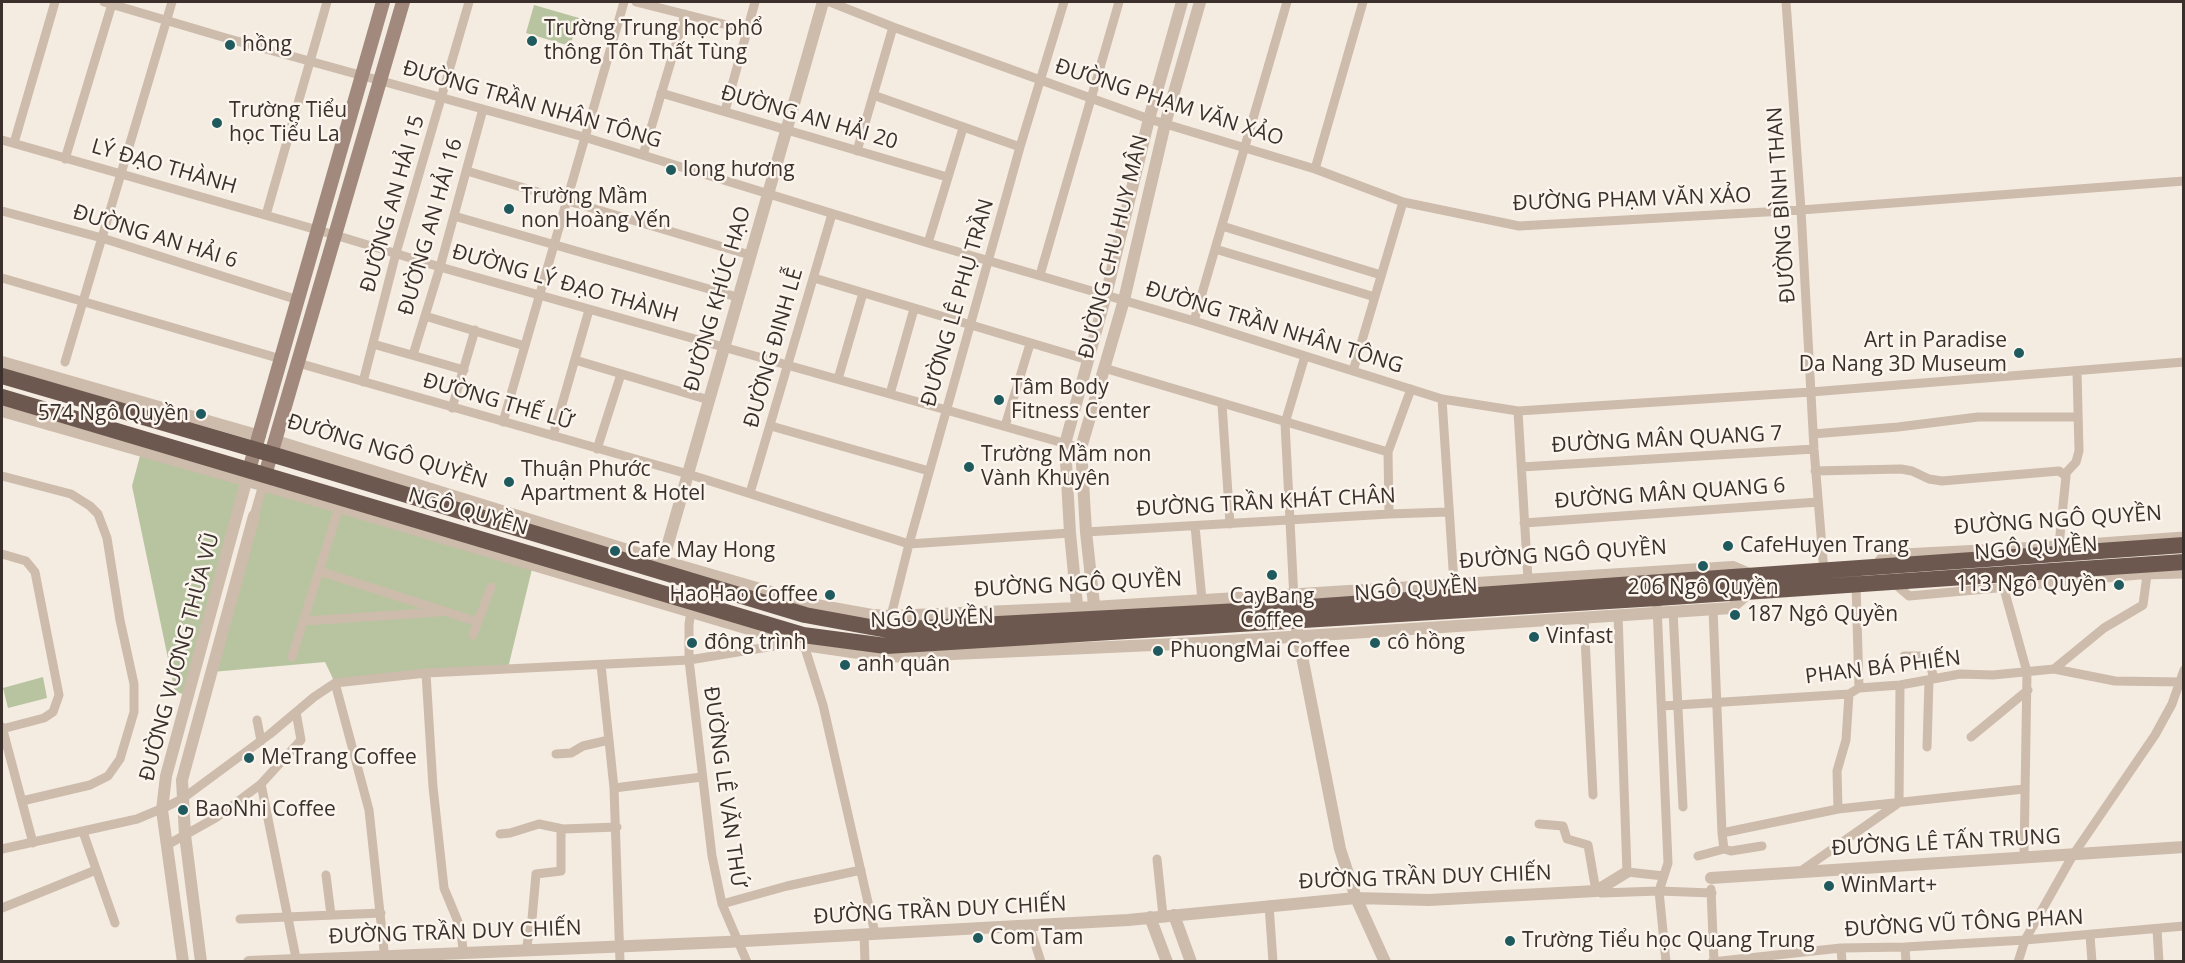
<!DOCTYPE html>
<meta charset="utf-8">
<style>
body{margin:0}
#map{position:relative;width:2185px;height:963px;overflow:hidden;background:#f4ebe1;font-family:"Open Sans",sans-serif}
canvas{display:block}
.frame{position:absolute;inset:0;border:3px solid #3b302b;pointer-events:none}
</style>
<div id="map">
<canvas width="2185" height="963"></canvas>
<div class="frame"></div>
</div>
<script>
const c = document.querySelector('canvas').getContext('2d');
c.lineJoin = 'round';
function paint(path, color) {
  c.fillStyle = color;
  c.fill(path, 'evenodd');
}
function toPath(rows) {
  const path = new Path2D();
  for (const r of rows) {
    path.moveTo(r[0], r[1]);
    for (let i = 2; i < r.length; i += 2) path.lineTo(r[i], r[i + 1]);
  }
  return path;
}
function stroke(path, color, width, dash) {
  c.strokeStyle = color;
  c.lineWidth = width;
  c.lineCap = dash ? 'butt' : 'round';
  c.setLineDash(dash || []);
  c.stroke(path);
}
function label(font, color, halo, rows, align = 'center') {
  c.font = font + ' "Open Sans",sans-serif';
  c.lineWidth = 5;
  c.setLineDash([]);
  c.textBaseline = 'middle';
  c.strokeStyle = halo;
  c.fillStyle = color;
  for (const [text, x, y, turn = 0] of rows) {
    c.save();
    c.translate(x, y);
    c.rotate((+turn || 0) * Math.PI / 180);
    c.textAlign = isNaN(turn) ? turn : align;
    if (halo) c.strokeText(text, 0, 0);
    c.fillText(text, 0, 0);
    c.restore();
  }
}
paint(toPath([
 [534,5,579,18,570,46,526,33],
 [141,452,246,482,188,695,175,692,132,486],
 [262,486,533,565,508,668,335,683,325,662,212,672],
 [43,677,47,698,8,708,3,688]
]), '#b8c4a0');
stroke(toPath([
 [104,2,226,38,584,137,928,243,1194,321,1442,399,1518,411,1811,392,2184,362],
 [636,2,747,30],
 [830,2,893,27,1149,119,1315,169,1403,202,1519,226,1801,210,2184,181],
 [1786,2,1801,210,1814,449,1824,572],
 [661,93,947,177],
 [873,95,1020,147],
 [725,111,755,2],
 [2,140,335,235,440,267,1081,448],
 [14,143,55,2],
 [857,151,893,27],
 [643,155,685,14],
 [65,159,112,4],
 [1315,169,1363,2],
 [467,171,750,255],
 [2,211,102,238,298,300],
 [266,215,327,2],
 [454,216,737,297],
 [1222,226,1381,275],
 [928,243,963,128],
 [1215,249,1375,297],
 [1040,275,1119,2],
 [2,278,281,359],
 [814,278,1088,360],
 [425,316,525,346],
 [1194,321,1287,2],
 [373,344,464,370],
 [413,355,440,267,483,109],
 [575,360,709,400],
 [65,362,172,2],
 [298,363,688,474,909,544,1070,533],
 [1104,368,1388,452],
 [1353,371,1403,202],
 [838,379,863,293],
 [363,382,396,253,469,2],
 [890,394,914,309],
 [1442,399,1454,584],
 [1222,404,1230,524],
 [452,408,475,330],
 [1518,411,1528,580],
 [503,422,624,2],
 [771,426,929,471],
 [1005,426,1030,344],
 [1813,434,1898,427,1978,417,2078,417],
 [553,436,589,310],
 [597,449,621,374],
 [1522,467,1814,449],
 [1815,471,1901,469,1912,471,1929,479,1942,481,2059,471,2066,476,2059,545],
 [2065,474,2076,462,2079,451,2077,371],
 [2,476,71,494,90,506,98,514,107,538,120,620,134,684,134,712,120,759,108,776,90,785,22,801],
 [750,493,832,214],
 [1389,514,1388,452,1411,389],
 [254,516,264,481],
 [1524,523,1818,502],
 [1195,526,1202,600],
 [1086,532,1389,514,1448,512],
 [2,554,26,561,35,572,59,695,53,712,44,718,2,729],
 [1875,566,1884,554,2059,545,2184,536],
 [319,571,478,622],
 [2002,582,2027,672,2024,856],
 [1894,583,1909,596,2139,575,2184,574],
 [1856,584,1859,688],
 [1294,599,1285,423,1305,356],
 [1657,606,1668,863,1659,891,1666,962],
 [1713,609,1722,833,1724,849],
 [1673,611,1683,807],
 [691,612,689,624,689,660,712,856,722,904,747,962],
 [1618,615,1627,872,1664,876],
 [891,616,909,544,1020,147,1064,2],
 [1584,618,1593,795],
 [304,621,439,612],
 [473,635,491,587],
 [804,645,823,705,875,933],
 [1904,656,1928,656,1934,679],
 [292,657,339,507],
 [601,665,614,788,620,962],
 [2054,669,2104,628,2143,605,2147,575],
 [426,673,433,787,444,888,461,929,463,951],
 [335,683,369,810,385,960],
 [1662,706,1849,694,1859,688,1900,685,1960,674,1993,675,2054,669,2115,681,2180,682],
 [257,720,261,741],
 [2,727,33,843],
 [1971,737,2028,690],
 [1927,747,1929,680],
 [556,754,571,753,583,746,609,740],
 [261,784,296,958],
 [614,788,702,777],
 [1899,802,1900,685],
 [1838,809,1837,771,1846,740,1849,694],
 [1539,824,1563,826,1567,839,1588,845,1596,891,1601,893,1659,891,1712,893],
 [83,832,115,923],
 [1722,833,1838,809,2024,789],
 [500,834,510,833,539,824,563,829],
 [167,845,217,817,261,784,301,740,296,712],
 [2,849,137,819,168,806,182,799,270,734,314,697,335,683,426,673,689,660,774,646,789,641],
 [1724,849,1731,851,1762,846],
 [1698,856,1724,849],
 [1157,859,1163,916],
 [1801,871,1897,804],
 [326,875,331,915],
 [1711,889,1714,962],
 [722,904,787,886,861,870],
 [1269,905,1273,962],
 [2,908,96,870],
 [240,919,381,913],
 [1029,925,1041,962],
 [2157,929,2159,962],
 [864,934,865,962],
 [2090,935,2092,962],
 [1905,947,1906,962],
 [1841,948,1842,962],
 [526,950,532,919,536,874,561,871,561,831,563,829,617,827],
 [1712,962,1841,948,1905,947,2025,940,2184,926],
 [2018,962,2025,940,2073,855,2155,735,2172,704,2184,670]
]), '#cdbbac', 9);
stroke(toPath([
 [2,362,260,436],
 [2,411,339,507,789,641,804,645,886,657,1198,643,1731,608,1751,591],
 [276,441,663,561,816,605,872,615,891,616,1077,608,1733,567,1749,574],
 [661,568,823,2],
 [1095,614,1086,532,1081,448,1124,300,1165,124,1200,2],
 [1078,615,1070,533,1065,444,1106,295,1149,119,1182,2],
 [1297,631,1340,849,1356,898,1385,962],
 [1711,878,2184,847],
 [1174,915,1191,962],
 [1150,917,1167,962],
 [183,962,162,810,166,776,246,482],
 [201,962,185,835,182,780,254,516],
 [249,962,726,942,1128,920,1356,898,1429,900,1596,891,1627,872]
]), '#cdbbac', 12);
stroke(toPath([
 [249,470,383,2],
 [265,475,403,2]
]), '#a18a7d', 14);
stroke(toPath([
 [2,376,281,457,805,615,887,630,1295,608,2184,545],
 [2,397,803,635,886,646,1657,598,2184,562]
]), '#6c584f', 16);
for (const [x, y, r, color] of [
 [532,41,6,"#1f5a5e"],
 [230,45,6,"#1f5a5e"],
 [217,123,6,"#1f5a5e"],
 [671,170,6,"#1f5a5e"],
 [509,209,6,"#1f5a5e"],
 [2019,353,6,"#1f5a5e"],
 [999,400,6,"#1f5a5e"],
 [201,414,6,"#1f5a5e"],
 [969,467,6,"#1f5a5e"],
 [509,482,6,"#1f5a5e"],
 [1728,546,6,"#1f5a5e"],
 [615,551,6,"#1f5a5e"],
 [1703,566,6,"#1f5a5e"],
 [1272,575,6,"#1f5a5e"],
 [2119,585,6,"#1f5a5e"],
 [830,595,6,"#1f5a5e"],
 [1735,615,6,"#1f5a5e"],
 [1534,637,6,"#1f5a5e"],
 [692,643,6,"#1f5a5e"],
 [1375,643,6,"#1f5a5e"],
 [1158,651,6,"#1f5a5e"],
 [845,665,6,"#1f5a5e"],
 [249,758,6,"#1f5a5e"],
 [183,810,6,"#1f5a5e"],
 [1829,886,6,"#1f5a5e"],
 [978,938,6,"#1f5a5e"],
 [1510,941,6,"#1f5a5e"]
]) {
  const dot = new Path2D();
  dot.arc(x, y, r, 0, 2 * Math.PI);
  c.fillStyle = color;
  c.fill(dot);
  stroke(dot, '#fbf5ee', 2);
}
label('21px', '#3b302b', '#fbf5ee', [
 ["Trường Trung học phổ",544,29],
 ["thông Tôn Thất Tùng",544,53],
 ["hồng",242,45],
 ["Trường Tiểu",229,111],
 ["học Tiểu La",229,135],
 ["long hương",683,170],
 ["Trường Mầm",521,197],
 ["non Hoàng Yến",521,221],
 ["Art in Paradise",2007,341,"right"],
 ["Da Nang 3D Museum",2007,365,"right"],
 ["Tâm Body",1011,388],
 ["Fitness Center",1011,412],
 ["574 Ngô Quyền",189,414,"right"],
 ["Trường Mầm non",981,455],
 ["Vành Khuyên",981,479],
 ["Thuận Phước",521,470],
 ["Apartment & Hotel",521,494],
 ["CafeHuyen Trang",1740,546],
 ["Cafe May Hong",627,551],
 ["113 Ngô Quyền",2107,585,"right"],
 ["206 Ngô Quyền",1703,588,"center"],
 ["HaoHao Coffee",818,595,"right"],
 ["CayBang",1272,597,"center"],
 ["Coffee",1272,621,"center"],
 ["187 Ngô Quyền",1747,615],
 ["Vinfast",1546,637],
 ["đông trình",704,643],
 ["cô hồng",1387,643],
 ["PhuongMai Coffee",1170,651],
 ["anh quân",857,665],
 ["MeTrang Coffee",261,758],
 ["BaoNhi Coffee",195,810],
 ["WinMart+",1841,886],
 ["Com Tam",990,938],
 ["Trường Tiểu học Quang Trung",1522,941]
], 'left');
label('21px', '#3b302b', '#fbf5ee', [
 ["ĐƯỜNG PHẠM VĂN XẢO",1169,103,18],
 ["ĐƯỜNG TRẦN NHÂN TÔNG",532,105,16],
 ["ĐƯỜNG AN HẢI 20",809,118,16],
 ["LÝ ĐẠO THÀNH",164,167,16],
 ["ĐƯỜNG PHẠM VĂN XẢO",1632,200,-2],
 ["ĐƯỜNG AN HẢI 15",393,204,-74],
 ["ĐƯỜNG BÌNH THAN",1782,205,-94],
 ["ĐƯỜNG AN HẢI 16",431,227,-74],
 ["ĐƯỜNG AN HẢI 6",155,237,17],
 ["ĐƯỜNG CHU HUY MÂN",1114,247,-76],
 ["ĐƯỜNG LÝ ĐẠO THÀNH",565,284,16],
 ["ĐƯỜNG KHÚC HẠO",718,299,-74],
 ["ĐƯỜNG LÊ PHỤ TRẦN",958,303,-74],
 ["ĐƯỜNG TRẦN NHÂN TÔNG",1274,328,17],
 ["ĐƯỜNG ĐINH LỄ",774,348,-74],
 ["ĐƯỜNG THẾ LỮ",498,402,16],
 ["ĐƯỜNG MÂN QUANG 7",1667,440,-3],
 ["ĐƯỜNG NGÔ QUYỀN",387,452,17],
 ["ĐƯỜNG MÂN QUANG 6",1670,494,-4],
 ["ĐƯỜNG TRẦN KHÁT CHÂN",1266,503,-3],
 ["NGÔ QUYỀN",468,512,16],
 ["ĐƯỜNG NGÔ QUYỀN",2058,521,-4],
 ["NGÔ QUYỀN",2036,549,-4],
 ["ĐƯỜNG NGÔ QUYỀN",1563,555,-4],
 ["ĐƯỜNG NGÔ QUYỀN",1078,585,-3],
 ["NGÔ QUYỀN",1416,590,-4],
 ["NGÔ QUYỀN",932,619,-2],
 ["ĐƯỜNG VƯƠNG THỪA VŨ",180,657,-75],
 ["PHAN BÁ PHIẾN",1883,668,-7],
 ["ĐƯỜNG LÊ VĂN THỨ",724,787,82],
 ["ĐƯỜNG LÊ TẤN TRUNG",1946,843,-3],
 ["ĐƯỜNG TRẦN DUY CHIẾN",1425,878,-2],
 ["ĐƯỜNG TRẦN DUY CHIẾN",940,911,-3],
 ["ĐƯỜNG VŨ TÔNG PHAN",1964,924,-3],
 ["ĐƯỜNG TRẦN DUY CHIẾN",455,933,-2]
]);
</script>
